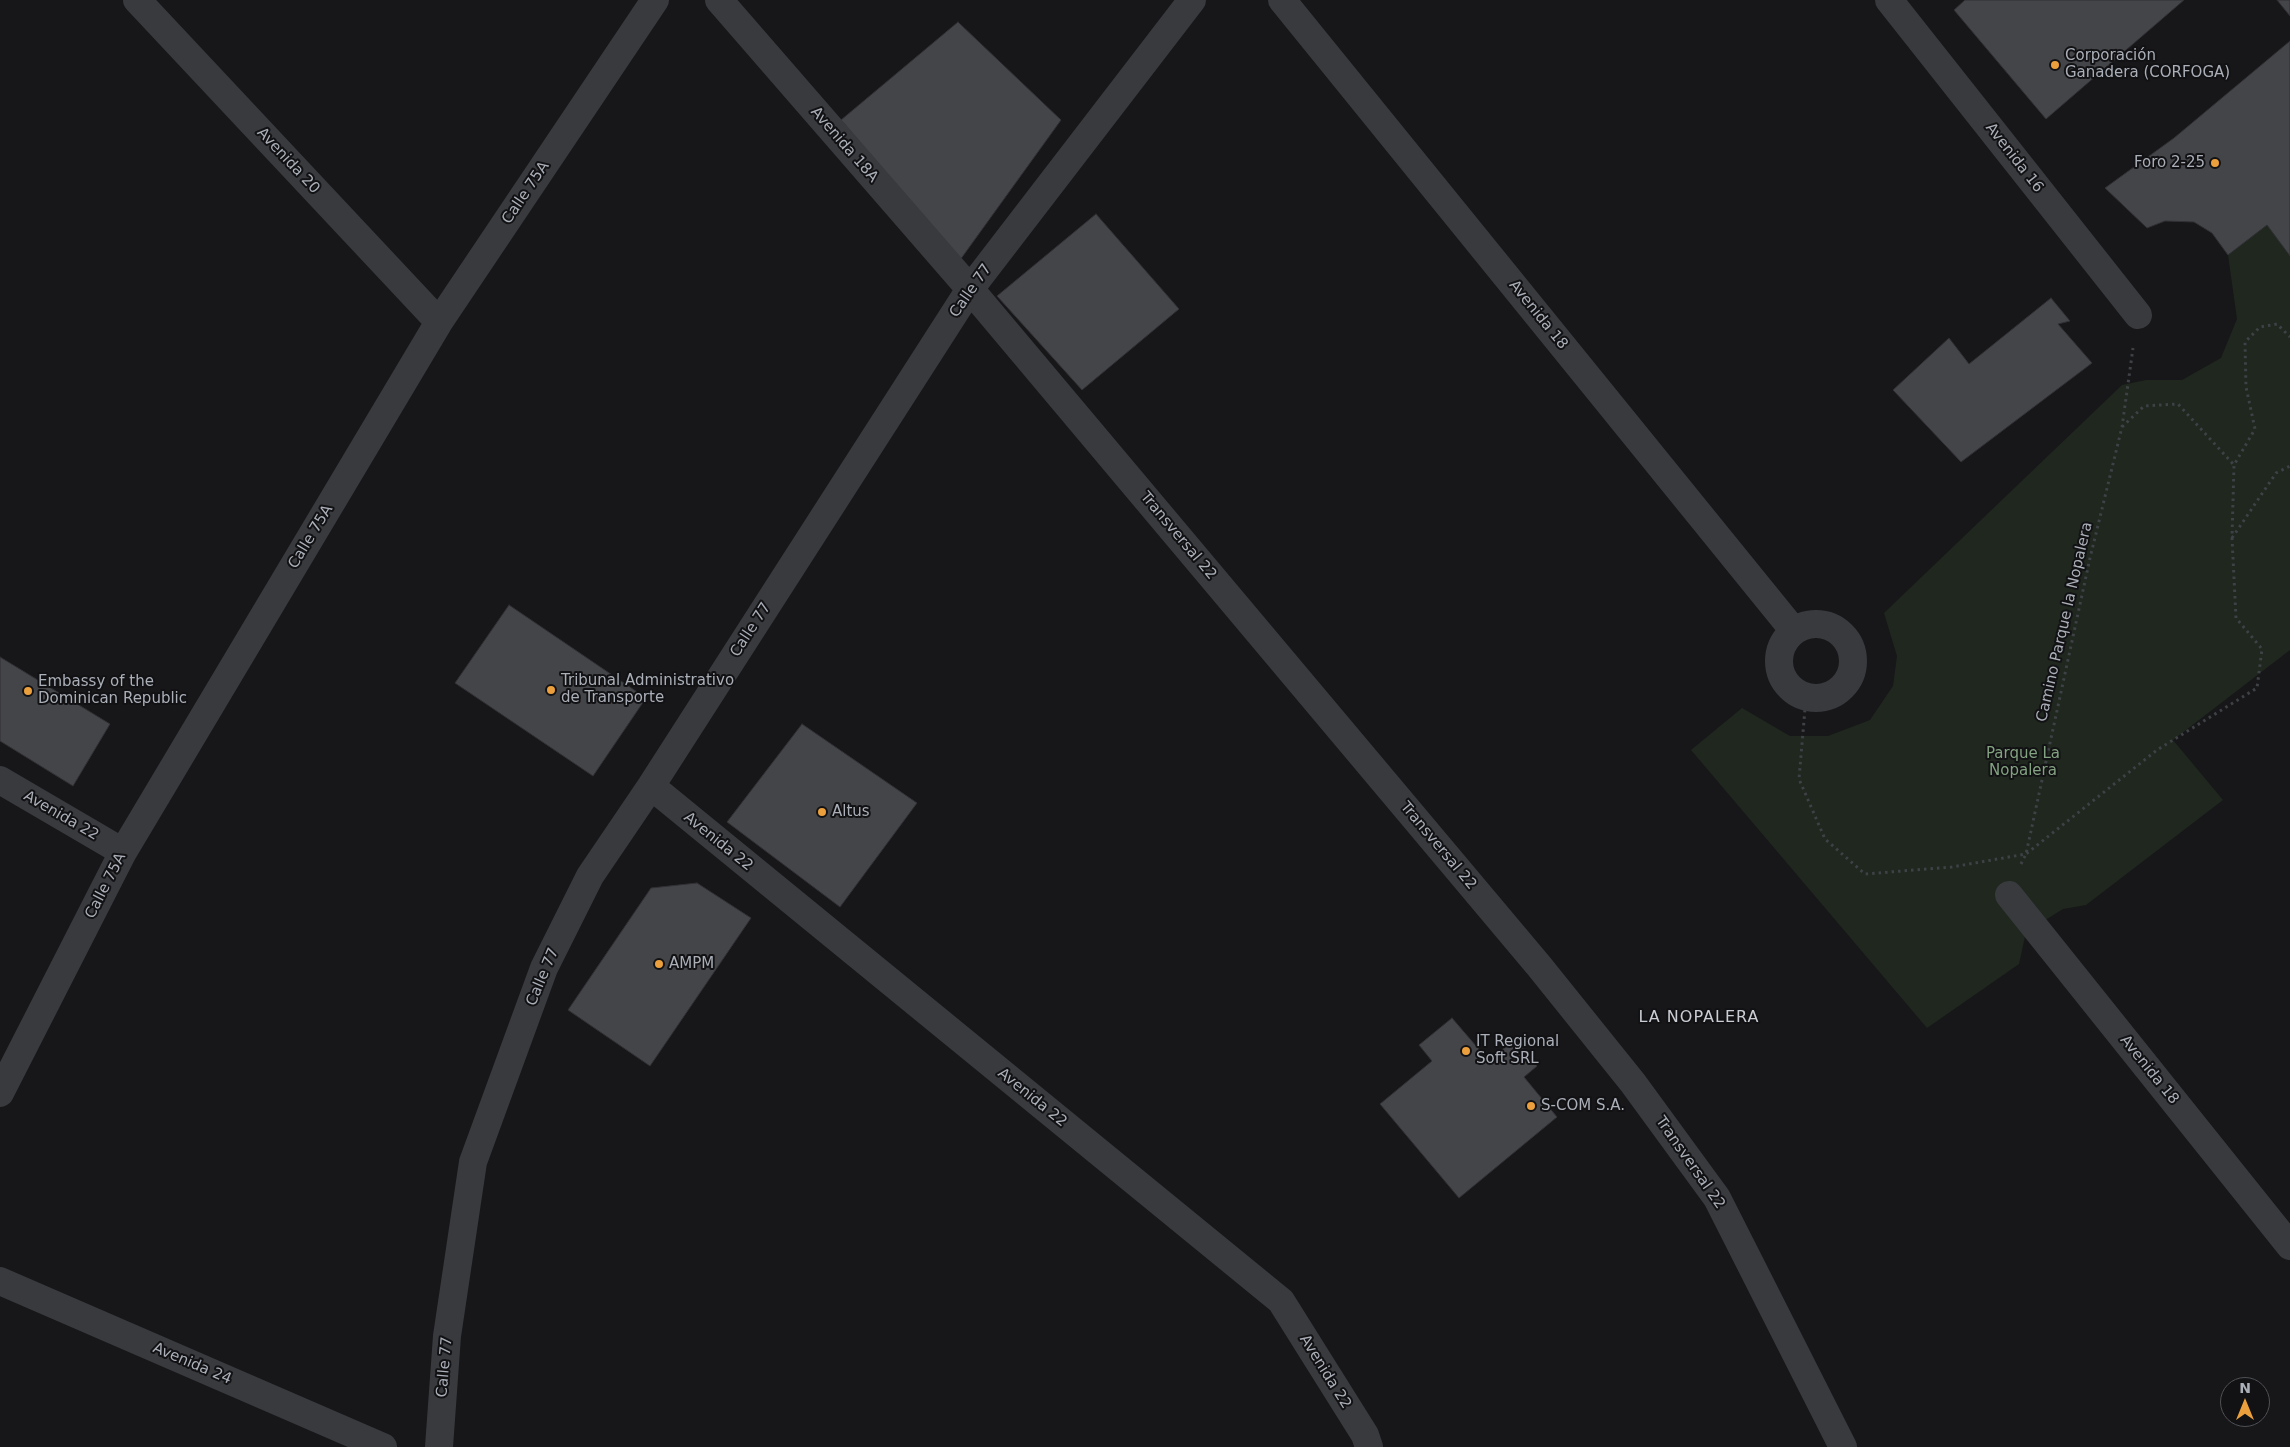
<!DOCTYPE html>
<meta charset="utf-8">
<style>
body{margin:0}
#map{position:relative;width:2290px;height:1447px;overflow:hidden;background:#171719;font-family:"DejaVu Sans",sans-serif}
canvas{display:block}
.north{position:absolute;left:2220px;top:1377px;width:50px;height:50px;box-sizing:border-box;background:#121214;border:1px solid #4f5156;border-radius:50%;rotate:0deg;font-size:14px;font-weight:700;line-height:20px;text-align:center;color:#aaafb8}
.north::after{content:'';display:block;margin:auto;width:18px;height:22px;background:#eba03d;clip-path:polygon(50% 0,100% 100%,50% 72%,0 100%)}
</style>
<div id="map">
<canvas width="2290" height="1447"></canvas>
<div class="north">N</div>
</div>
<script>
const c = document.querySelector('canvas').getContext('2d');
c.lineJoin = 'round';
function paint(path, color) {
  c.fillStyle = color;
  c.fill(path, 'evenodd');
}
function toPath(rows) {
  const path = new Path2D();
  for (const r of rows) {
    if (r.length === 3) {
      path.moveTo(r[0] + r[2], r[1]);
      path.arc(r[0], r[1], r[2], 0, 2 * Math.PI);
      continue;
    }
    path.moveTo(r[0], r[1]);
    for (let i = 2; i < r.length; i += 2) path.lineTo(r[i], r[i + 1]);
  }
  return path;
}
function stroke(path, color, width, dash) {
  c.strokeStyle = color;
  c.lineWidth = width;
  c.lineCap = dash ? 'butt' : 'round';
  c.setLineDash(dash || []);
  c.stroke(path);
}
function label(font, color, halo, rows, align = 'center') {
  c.font = font + ' "DejaVu Sans",sans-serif';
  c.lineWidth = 4;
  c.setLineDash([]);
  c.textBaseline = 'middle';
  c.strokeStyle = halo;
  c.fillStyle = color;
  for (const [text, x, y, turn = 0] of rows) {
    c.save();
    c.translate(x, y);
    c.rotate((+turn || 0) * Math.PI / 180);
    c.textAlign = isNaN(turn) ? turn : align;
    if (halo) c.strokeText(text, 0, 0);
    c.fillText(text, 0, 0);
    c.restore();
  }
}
paint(toPath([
 [2267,225,2290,256,2290,650,2173,740,2223,800,2086,905,2063,909,2026,932,2019,964,1927,1028,1691,750,1742,708,1790,736,1828,736,1870,720,1893,686,1897,656,1884,613,2122,385,2146,380,2182,380,2221,358,2237,319,2228,255]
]), '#1f271f');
const building = toPath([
 [1965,0,2184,0,2046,119,1954,10,1965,0],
 [2277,0,2290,0,2290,16,2277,0],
 [958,22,1061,120,960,260,841,120,958,22],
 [2290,41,2290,256,2267,225,2228,255,2212,233,2194,222,2165,221,2147,228,2105,188,2174,138,2290,41],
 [1096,214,1179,309,1082,390,997,296,1096,214],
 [2051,298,2070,321,2058,324,2092,363,1961,462,1893,390,1949,338,1969,364,2051,298],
 [509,605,646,698,593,776,455,683,509,605],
 [0,657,110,724,73,786,0,741,0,657],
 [802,724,917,803,840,907,727,822,802,724],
 [697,883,751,918,650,1066,568,1010,651,888,697,883],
 [1452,1018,1489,1061,1515,1039,1537,1066,1524,1077,1557,1117,1459,1198,1380,1104,1432,1061,1419,1045,1452,1018]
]);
paint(building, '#444549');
stroke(building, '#313135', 1);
stroke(toPath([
 [2122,427,2144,406,2178,404,2234,465],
 [2232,538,2276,473,2290,466],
 [1806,697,1799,779,1825,839,1865,874,1952,867,2026,854,2157,750,2257,688,2262,649,2236,618,2232,538,2234,465,2255,429,2246,387,2245,342,2260,327,2277,324,2290,337],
 [2021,864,2026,854,2090,558,2122,427,2133,348]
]), '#3e4145', 3, [2.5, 4]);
stroke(toPath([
 [137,0,439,322],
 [719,0,970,289,1539,966,1633,1083,1717,1198,1843,1447],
 [1282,0,1794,631],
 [1889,0,2138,315],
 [1816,661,37],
 [0,780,123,852],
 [651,786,1281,1301,1365,1435,1369,1447],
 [2009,895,2290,1246],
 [0,1093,123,852,439,322,655,0],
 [0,1281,383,1447],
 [439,1447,447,1336,473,1162,544,968,590,876,651,786,970,289,1192,0]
]), '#383a3e', 28);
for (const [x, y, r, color] of [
 [2055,65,5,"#eba03d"],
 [2215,163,5,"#eba03d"],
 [551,690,5,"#eba03d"],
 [28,691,5,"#eba03d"],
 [822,812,5,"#eba03d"],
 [659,964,5,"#eba03d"],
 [1466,1051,5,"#eba03d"],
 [1531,1106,5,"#eba03d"]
]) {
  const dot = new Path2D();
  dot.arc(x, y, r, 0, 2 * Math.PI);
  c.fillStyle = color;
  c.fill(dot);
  stroke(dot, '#121214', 2);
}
label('15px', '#aaafb8', '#121214', [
 ["Corporación",2065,56],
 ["Ganadera (CORFOGA)",2065,73],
 ["Foro 2-25",2205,163,"right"],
 ["Tribunal Administrativo",561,681],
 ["de Transporte",561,698],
 ["Embassy of the",38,682],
 ["Dominican Republic",38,699],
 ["Altus",832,812],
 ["AMPM",669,964],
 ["IT Regional",1476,1042],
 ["Soft SRL",1476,1059],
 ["S-COM S.A.",1541,1106]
], 'left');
label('15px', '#aaafb8', '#121214', [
 ["Avenida 18A",844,145,49],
 ["Avenida 16",2014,158,52],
 ["Avenida 20",288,161,47],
 ["Calle 75A",526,193,-56],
 ["Calle 77",971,291,-55],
 ["Avenida 18",1538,315,51],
 ["Transversal 22",1178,536,50],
 ["Calle 75A",311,537,-59],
 ["Camino Parque la Nopalera",2065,622,-77],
 ["Calle 77",751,630,-57],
 ["Avenida 22",61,816,30],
 ["Avenida 22",718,842,39],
 ["Transversal 22",1438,846,50],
 ["Calle 75A",106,886,-63],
 ["Calle 77",543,977,-67],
 ["Avenida 18",2149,1070,51],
 ["Avenida 22",1032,1098,39],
 ["Transversal 22",1690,1163,55],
 ["Avenida 24",192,1364,23],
 ["Calle 77",445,1367,-85],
 ["Avenida 22",1325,1372,58]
]);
label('15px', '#83a281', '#121214', [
 ["Parque La",2023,754],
 ["Nopalera",2023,771]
]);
c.letterSpacing = '1px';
label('16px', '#caced4', '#121214', [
 ["LA NOPALERA",1699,1018]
]);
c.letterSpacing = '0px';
</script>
